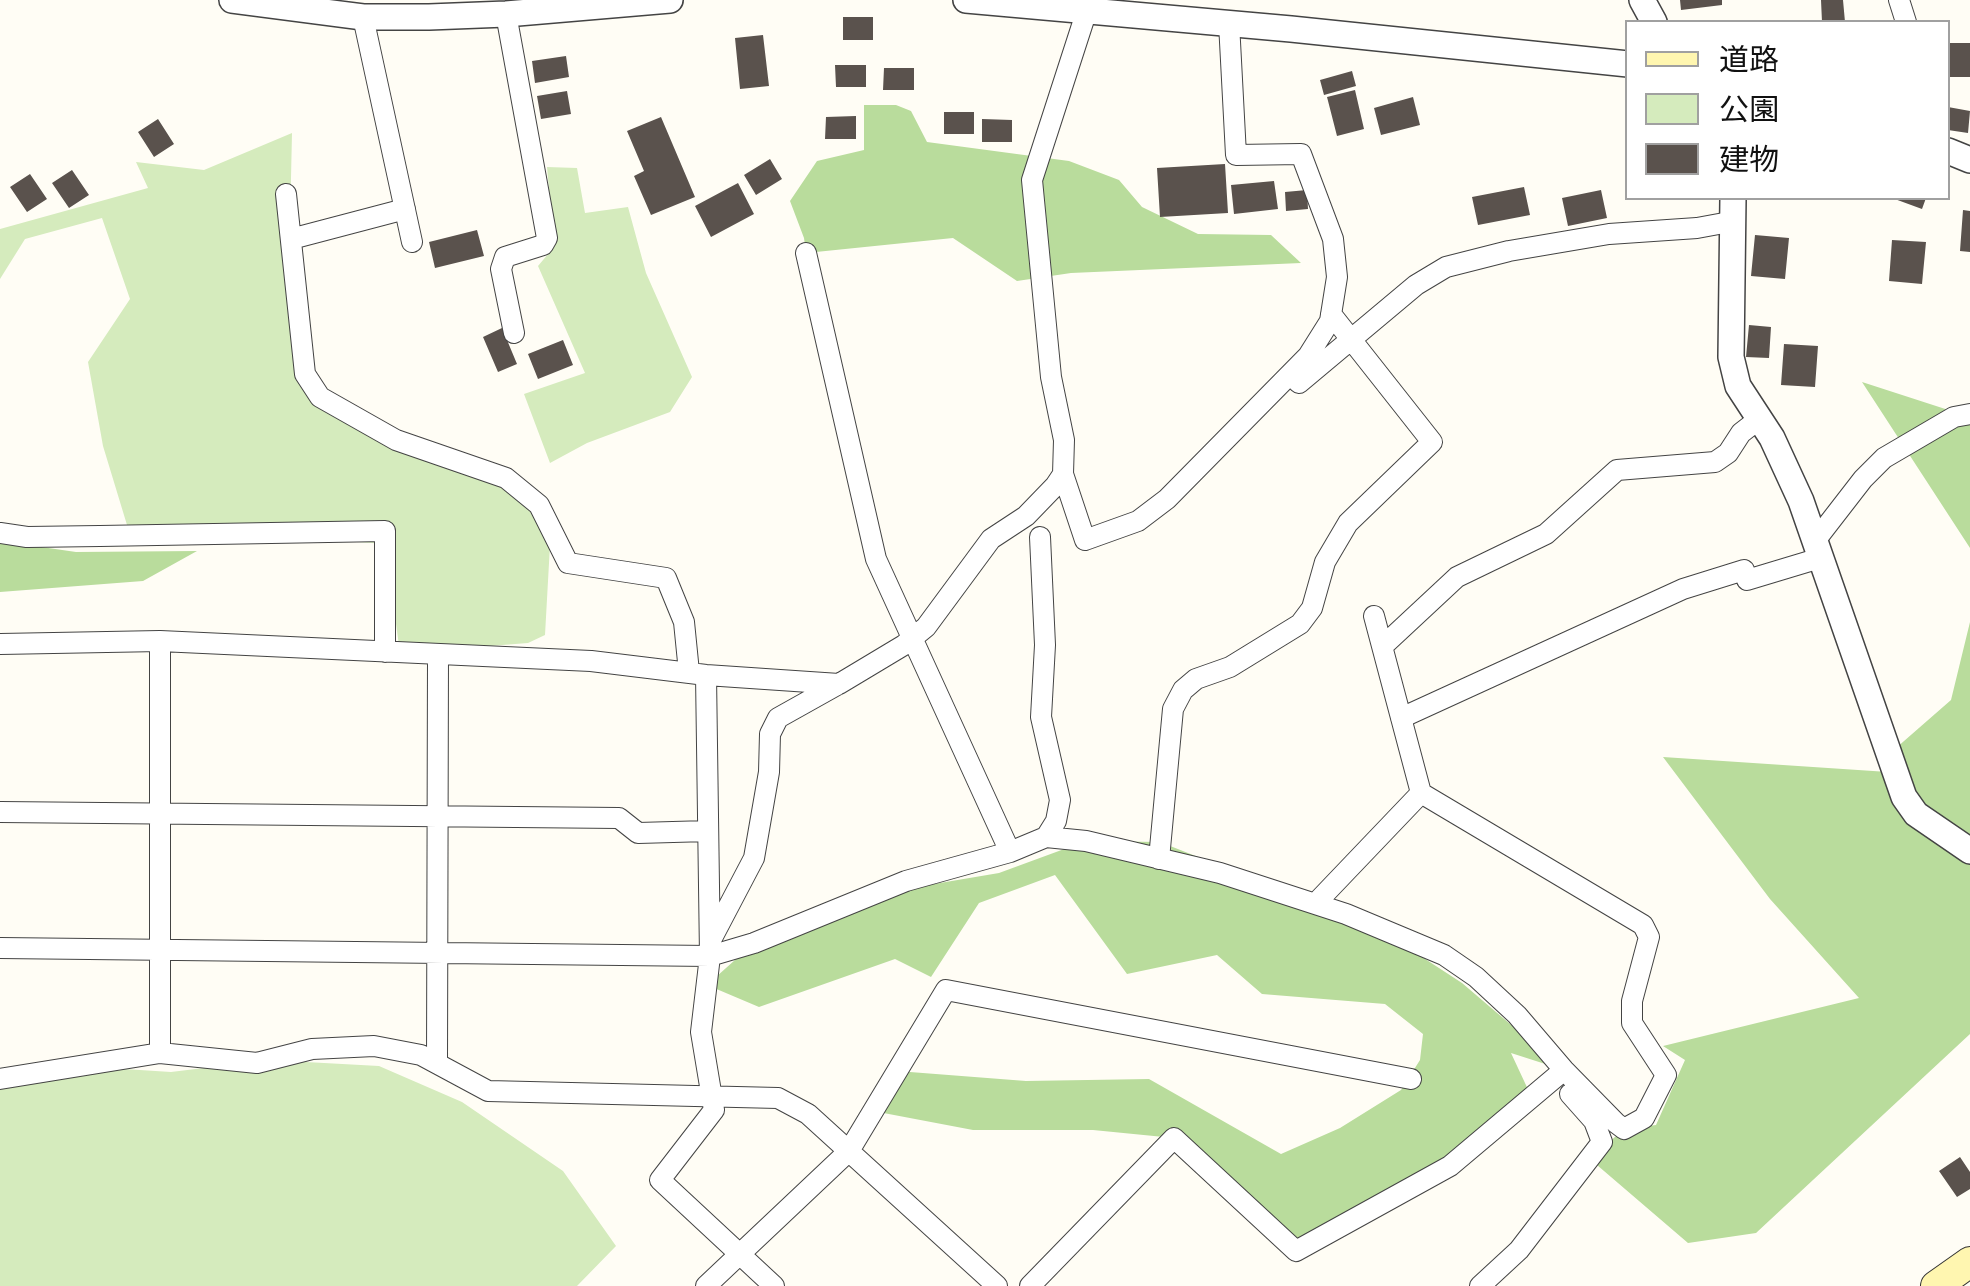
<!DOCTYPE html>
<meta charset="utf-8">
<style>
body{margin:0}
#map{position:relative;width:1970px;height:1286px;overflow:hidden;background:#fffdf5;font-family:Spectral,"Noto Sans JP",serif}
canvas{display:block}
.legend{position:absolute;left:1625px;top:20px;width:325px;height:180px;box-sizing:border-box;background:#fff;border:2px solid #a0a0a0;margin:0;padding:12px 18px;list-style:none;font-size:30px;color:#111}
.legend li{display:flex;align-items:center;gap:20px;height:50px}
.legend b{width:50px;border:2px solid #a0a0a0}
</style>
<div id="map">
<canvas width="1970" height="1286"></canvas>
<ul class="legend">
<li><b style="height:12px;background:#fff6b0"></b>道路</li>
<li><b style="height:28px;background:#d5ebbd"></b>公園</li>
<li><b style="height:28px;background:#5a524d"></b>建物</li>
</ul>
</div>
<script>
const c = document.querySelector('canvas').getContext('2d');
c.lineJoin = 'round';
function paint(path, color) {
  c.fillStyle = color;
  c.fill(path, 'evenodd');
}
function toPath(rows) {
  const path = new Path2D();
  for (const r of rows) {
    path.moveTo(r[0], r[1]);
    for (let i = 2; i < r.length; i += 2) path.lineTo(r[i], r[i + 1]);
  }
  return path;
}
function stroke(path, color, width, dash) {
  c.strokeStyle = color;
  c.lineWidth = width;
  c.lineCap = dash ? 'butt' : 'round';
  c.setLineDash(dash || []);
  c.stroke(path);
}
paint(toPath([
 [292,133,290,223,304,363,320,396,506,478,551,527,545,635,528,643,400,653,385,544,127,525,103,446,88,362,130,299,102,218,25,239,0,279,0,229,148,188,136,162,204,170],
 [547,167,577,168,585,213,628,207,646,273,692,377,670,412,587,443,550,463,524,394,585,373,538,266,554,247],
 [269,1060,379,1066,462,1102,563,1171,616,1246,577,1286,0,1286,0,1080,77,1066,171,1072]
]), '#d5ebbd');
paint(toPath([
 [864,105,896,105,911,111,927,142,1069,161,1119,180,1142,207,1198,234,1271,235,1301,263,1071,273,1017,281,953,238,806,253,804,238,790,201,817,161,864,150],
 [1862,382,1970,417,1970,548],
 [0,541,76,552,197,551,143,581,0,592],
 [1970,622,1970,842,1932,824,1970,864,1970,1034,1756,1233,1688,1243,1590,1159,1624,1129,1656,1125,1685,1060,1663,1046,1859,998,1770,899,1663,757,1888,772,1888,755,1951,700],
 [1086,841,1160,842,1376,927,1462,983,1564,1070,1511,1053,1532,1098,1433,1176,1296,1251,1174,1138,1093,1130,973,1130,873,1111,897,1071,1026,1081,1149,1079,1281,1154,1340,1128,1401,1090,1420,1060,1423,1034,1385,1004,1262,994,1217,955,1127,974,1055,875,979,903,931,977,895,959,759,1007,707,985,754,943,875,894,999,873]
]), '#b9dc9c');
paint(toPath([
 [1680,0,1722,0,1722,5,1681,10],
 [1821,0,1843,0,1845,22,1822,22],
 [843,17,873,17,873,40,843,40],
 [763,35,769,86,740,89,735,38],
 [1948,43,1970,43,1970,77,1948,77],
 [566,56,569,77,535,83,532,61],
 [835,65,866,65,866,87,836,87],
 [884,68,914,68,914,90,883,90],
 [1352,71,1356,86,1324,95,1320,80],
 [1355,90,1364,129,1337,136,1327,97],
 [567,91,571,114,541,119,537,96],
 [1413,97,1420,125,1381,135,1374,108],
 [1948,107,1970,111,1968,133,1948,130],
 [944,112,974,112,974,134,944,134],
 [856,116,856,139,825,139,826,117],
 [661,117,695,197,651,215,634,176,644,171,627,131],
 [158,119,174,144,154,157,138,132],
 [982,119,1012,120,1012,142,982,142],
 [770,159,782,179,756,195,744,175],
 [1225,164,1228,213,1160,217,1157,168],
 [72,170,89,195,69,208,52,183],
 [30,174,47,199,27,212,10,187],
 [1274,181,1278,209,1234,214,1231,185],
 [738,183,754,214,711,237,695,206],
 [1524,187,1530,215,1478,225,1472,197],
 [1307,190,1308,209,1286,211,1285,192],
 [1601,190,1607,218,1568,226,1562,198],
 [1892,198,1926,198,1922,209],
 [1963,210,1970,211,1970,252,1960,251],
 [477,230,484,256,435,268,429,242],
 [1755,235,1789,238,1785,279,1751,276],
 [1892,240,1926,242,1922,284,1889,281],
 [1749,325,1771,327,1769,358,1746,357],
 [502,328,517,364,498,372,483,337],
 [563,340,573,365,538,379,528,354],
 [1784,344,1818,346,1815,387,1781,385],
 [1960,1157,1970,1172,1970,1189,1957,1197,1939,1171]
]), '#5a524d');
const minor = toPath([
 [1899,0,1906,22],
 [506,14,547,238,543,245,505,257,501,269,514,333],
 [363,17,412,242],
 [286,194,305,374,320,397,396,440,506,478,539,505,568,563,666,578,684,622,689,672],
 [291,239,405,209],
 [806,253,876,559,1010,852],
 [1294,378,1299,383,1416,285,1446,267,1509,251,1609,234,1697,228,1735,221],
 [1063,474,1085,540,1138,521,1167,499,1308,356,1330,321,1337,277,1333,239,1301,154,1236,155,1229,23],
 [0,533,27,537,100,536,385,531,385,652],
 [1040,537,1045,645,1041,717,1060,800,1056,821,1046,837],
 [1815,541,1863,479,1884,458,1954,417,1970,414],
 [160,641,160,1053],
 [0,644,160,641,591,661,706,675,839,684,904,645,926,627,991,539,1026,516,1055,486,1063,474,1064,440,1051,377,1032,180,1087,10],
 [1384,645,1457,577,1546,534,1617,470,1715,462,1728,453,1741,433,1759,419],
 [706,675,710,956,701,1032,714,1110,660,1180,774,1286],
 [1401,718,1683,589,1744,570,1747,580,1820,558],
 [0,812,619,818,638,833,708,831],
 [1159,859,1173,709,1183,690,1196,679,1230,667,1300,624,1312,608,1325,562,1348,523,1432,442,1331,314],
 [1315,904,1421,793,1374,616],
 [712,938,754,858,769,772,770,734,778,718,837,685],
 [0,948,710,956,754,943,906,881,1010,852,1046,837,1086,841,1220,873,1346,914,1444,955,1476,977,1517,1015,1564,1070,1616,1123,1624,1129,1644,1118,1666,1075,1632,1023,1632,1001,1649,937,1643,925,1421,793],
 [437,1063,438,654],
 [0,1079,160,1053,257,1063,312,1049,374,1046,421,1055,488,1091,778,1098,808,1114,997,1286],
 [706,1286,849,1151,946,990,1411,1079],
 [1030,1286,1174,1138,1296,1251,1450,1166,1564,1070],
 [1480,1286,1519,1250,1602,1142,1594,1121,1570,1094]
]);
const tertiary = toPath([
 [232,0,363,17,429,17,506,14,670,0],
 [966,0,1291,29,1628,64],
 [1642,0,1654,22],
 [1948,151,1970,160],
 [1733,198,1731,357,1738,386,1772,438,1801,501,1904,797,1916,814,1970,851]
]);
const secondary = toPath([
 [1936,1286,1970,1262]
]);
stroke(minor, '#444', 22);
stroke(tertiary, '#444', 28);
stroke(secondary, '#333', 32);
stroke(minor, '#fff', 20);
stroke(tertiary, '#fff', 25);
stroke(secondary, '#fff6b0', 30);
</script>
